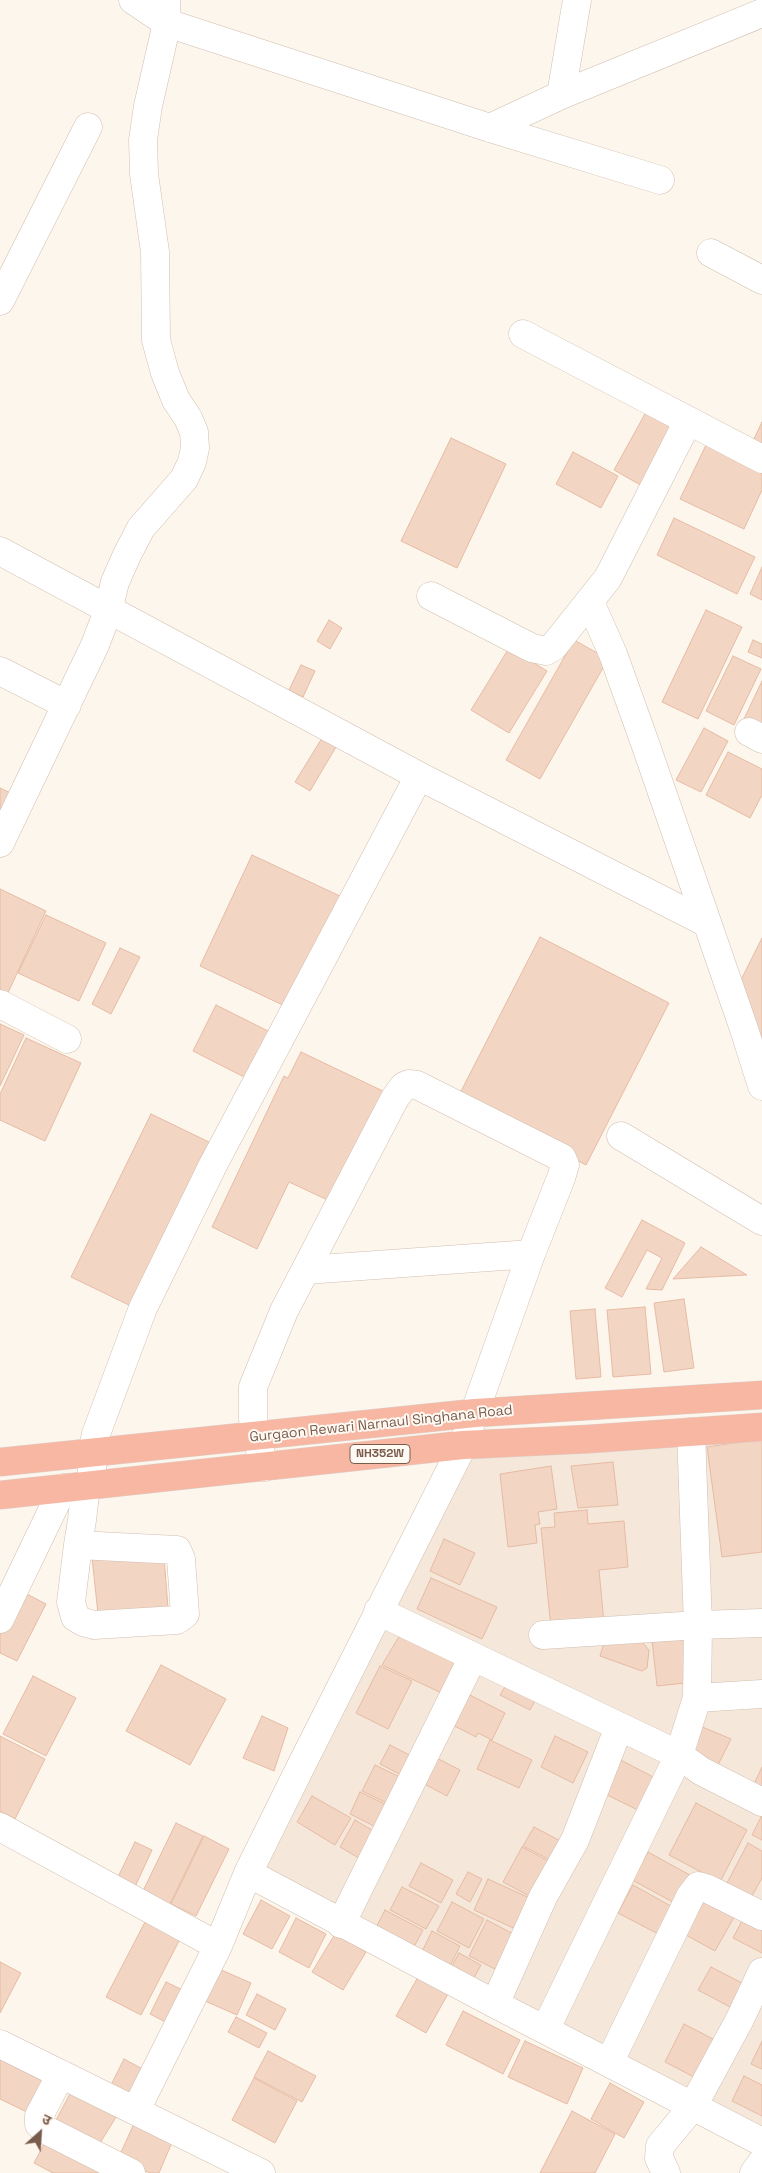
<!DOCTYPE html>
<meta charset="utf-8">
<style>
body{margin:0}
#map{position:relative;width:762px;height:2173px;overflow:hidden;background:#fdf6ec;font-family:"Space Grotesk","Noto Sans Devanagari",sans-serif}
canvas{display:block}
.north{position:absolute;left:15px;top:2108px;width:50px;height:50px;-webkit-text-stroke:4px #fffaf3;paint-order:stroke;rotate:26deg;font-size:14px;font-weight:700;line-height:20px;text-align:center;color:#7a5c4d}
.north::after{content:'';display:block;margin:auto;width:18px;height:22px;background:#7a5c4d;clip-path:polygon(50% 0,100% 100%,50% 72%,0 100%)}
</style>
<div id="map">
<canvas width="762" height="2173"></canvas>
<div class="north">उ</div>
</div>
<script>
const c = document.querySelector('canvas').getContext('2d');
c.lineJoin = 'round';
function paint(path, color) {
  c.fillStyle = color;
  c.fill(path, 'evenodd');
}
function toPath(rows) {
  const path = new Path2D();
  for (const r of rows) {
    path.moveTo(r[0], r[1]);
    for (let i = 2; i < r.length; i += 2) path.lineTo(r[i], r[i + 1]);
  }
  return path;
}
function stroke(path, color, width, dash) {
  c.strokeStyle = color;
  c.lineWidth = width;
  c.lineCap = dash ? 'butt' : 'round';
  c.setLineDash(dash || []);
  c.stroke(path);
}
function label(font, color, halo, rows, align = 'center') {
  c.font = font + ' "Space Grotesk",sans-serif';
  c.lineWidth = 4;
  c.setLineDash([]);
  c.textBaseline = 'middle';
  c.strokeStyle = halo;
  c.fillStyle = color;
  for (const [text, x, y, turn = 0] of rows) {
    c.save();
    c.translate(x, y);
    c.rotate((+turn || 0) * Math.PI / 180);
    c.textAlign = isNaN(turn) ? turn : align;
    if (halo) c.strokeText(text, 0, 0);
    c.fillText(text, 0, 0);
    c.restore();
  }
}
paint(toPath([
 [762,1437,762,2149,252,1882,465,1458]
]), '#f5e8da');
const building = toPath([
 [646,412,676,429,644,487,614,470,646,412],
 [762,422,762,448,752,443,762,422],
 [451,438,506,464,457,568,401,541,451,438],
 [707,443,762,469,762,490,744,529,680,499,707,443],
 [573,452,618,476,601,508,556,484,573,452],
 [674,518,755,557,737,594,657,555,674,518],
 [762,567,762,600,750,594,762,567],
 [706,610,742,627,698,719,662,702,706,610],
 [329,620,342,628,330,649,317,641,329,620],
 [574,640,608,659,540,779,506,760,574,640],
 [753,640,762,644,762,658,748,652,753,640],
 [509,648,547,671,509,733,471,710,509,648],
 [733,656,761,669,734,725,706,711,733,656],
 [301,665,315,671,303,697,289,690,301,665],
 [762,681,762,727,744,719,762,681],
 [704,728,728,741,701,792,676,780,704,728],
 [322,738,336,747,310,791,295,782,322,738],
 [728,752,762,769,762,795,750,818,706,795,728,752],
 [0,788,19,797,0,837,0,788],
 [252,855,340,896,287,1007,200,966,252,855],
 [0,889,46,911,6,997,0,994,0,889],
 [46,915,106,943,79,1001,18,973,46,915],
 [540,937,669,1003,586,1165,457,1099,540,937],
 [762,938,762,1059,738,986,762,938],
 [120,948,140,957,111,1014,92,1004,120,948],
 [216,1005,276,1035,252,1081,193,1051,216,1005],
 [0,1024,24,1035,0,1086,0,1024],
 [26,1038,81,1063,45,1141,0,1120,0,1094,26,1038],
 [301,1052,387,1093,334,1203,289,1182,257,1249,212,1227,284,1076,288,1078,301,1052],
 [151,1114,211,1143,131,1306,71,1277,151,1114],
 [642,1220,685,1243,662,1290,646,1289,662,1258,647,1250,622,1297,605,1288,642,1220],
 [701,1247,747,1275,673,1279,701,1247],
 [684,1299,694,1368,664,1372,654,1303,684,1299],
 [645,1307,651,1374,613,1377,607,1310,645,1307],
 [595,1309,601,1377,576,1379,570,1311,595,1309],
 [762,1439,762,1552,722,1557,707,1447,762,1439],
 [613,1462,618,1505,578,1508,571,1466,613,1462],
 [551,1466,557,1509,538,1512,540,1524,535,1525,537,1543,508,1547,500,1474,551,1466],
 [587,1510,588,1524,624,1521,628,1567,599,1570,604,1623,551,1628,541,1528,555,1527,554,1513,587,1510],
 [444,1539,475,1553,460,1585,430,1571,444,1539],
 [92,1557,164,1557,168,1608,98,1614,92,1557],
 [431,1578,497,1607,482,1639,417,1609,431,1578],
 [21,1591,46,1604,17,1661,0,1653,0,1633,21,1591],
 [403,1630,461,1662,450,1697,382,1665,403,1630],
 [688,1636,694,1682,657,1686,652,1640,688,1636],
 [636,1642,642,1642,649,1650,647,1668,642,1671,600,1656,604,1643,636,1642],
 [161,1665,226,1699,190,1765,126,1731,161,1665],
 [380,1666,412,1681,388,1729,356,1713,380,1666],
 [33,1676,76,1698,46,1756,3,1734,33,1676],
 [508,1682,537,1697,530,1710,500,1695,508,1682],
 [460,1690,505,1713,492,1740,478,1733,476,1737,445,1721,460,1690],
 [262,1716,288,1728,274,1771,243,1758,262,1716],
 [700,1726,731,1739,716,1769,684,1752,700,1726],
 [0,1736,45,1759,15,1819,0,1811,0,1736],
 [555,1736,588,1752,573,1783,541,1767,555,1736],
 [490,1740,532,1760,519,1788,477,1769,490,1740],
 [390,1745,417,1759,407,1778,380,1764,390,1745],
 [429,1754,460,1770,447,1796,415,1779,429,1754],
 [617,1758,657,1779,644,1813,601,1792,617,1758],
 [375,1765,406,1780,393,1806,362,1791,375,1765],
 [762,1767,762,1788,754,1784,762,1767],
 [360,1792,393,1808,382,1830,350,1814,360,1792],
 [312,1796,351,1818,335,1845,297,1822,312,1796],
 [696,1803,747,1830,720,1882,669,1855,696,1803],
 [762,1815,762,1840,752,1835,762,1815],
 [355,1820,377,1833,362,1860,340,1847,355,1820],
 [176,1823,203,1836,169,1906,142,1893,176,1823],
 [534,1827,568,1845,558,1864,523,1846,534,1827],
 [204,1836,229,1849,196,1916,171,1904,204,1836],
 [135,1842,152,1850,134,1889,116,1881,135,1842],
 [748,1843,762,1851,762,1878,752,1896,727,1883,748,1843],
 [522,1847,552,1863,533,1898,503,1882,522,1847],
 [648,1852,697,1879,682,1907,632,1880,648,1852],
 [421,1863,453,1880,441,1903,409,1886,421,1863],
 [468,1872,482,1879,470,1902,456,1894,468,1872],
 [488,1879,534,1900,520,1931,474,1910,488,1879],
 [633,1885,678,1910,664,1937,618,1913,633,1885],
 [402,1887,439,1906,426,1929,390,1910,402,1887],
 [707,1895,737,1912,715,1951,686,1935,707,1895],
 [261,1900,290,1916,272,1949,243,1934,261,1900],
 [452,1902,484,1919,469,1948,437,1931,452,1902],
 [385,1910,423,1930,409,1956,371,1937,385,1910],
 [745,1915,762,1924,762,1953,733,1938,745,1915],
 [296,1918,326,1934,309,1968,279,1952,296,1918],
 [487,1920,519,1937,501,1972,469,1956,487,1920],
 [145,1922,180,1939,141,2015,106,1997,145,1922],
 [432,1931,460,1946,445,1976,417,1962,432,1931],
 [335,1934,366,1952,343,1990,312,1972,335,1934],
 [459,1953,481,1965,468,1989,446,1977,459,1953],
 [0,1962,21,1973,0,2013,0,1962],
 [711,1967,744,1984,732,2008,698,1990,711,1967],
 [219,1969,251,1983,237,2015,205,2001,219,1969],
 [418,1977,448,1994,426,2033,396,2016,418,1977],
 [166,1982,191,1994,175,2027,150,2014,166,1982],
 [257,1994,286,2009,275,2030,246,2015,257,1994],
 [463,2011,520,2040,503,2074,446,2045,463,2011],
 [236,2017,267,2033,259,2048,228,2032,236,2017],
 [684,2024,717,2041,698,2079,665,2062,684,2024],
 [525,2041,583,2068,567,2104,508,2077,525,2041],
 [762,2041,762,2069,751,2064,762,2041],
 [268,2051,316,2076,302,2102,254,2077,268,2051],
 [0,2053,49,2076,31,2114,0,2099,0,2053],
 [124,2059,148,2072,130,2107,106,2095,124,2059],
 [744,2076,762,2085,762,2116,732,2101,744,2076],
 [254,2078,297,2101,275,2143,232,2120,254,2078],
 [610,2083,644,2102,624,2138,591,2119,610,2083],
 [72,2090,118,2114,100,2143,56,2120,72,2090],
 [572,2111,615,2134,595,2173,540,2173,572,2111],
 [137,2117,176,2133,159,2173,150,2173,118,2159,137,2117],
 [49,2135,112,2173,53,2173,34,2163,49,2135]
]);
paint(building, '#f3d5c3');
stroke(building, '#e6bba3', 1);
const minor = toPath([
 [133,0,167,23,490,128,660,180],
 [561,95,577,0],
 [490,128,561,95,762,13],
 [711,253,762,280],
 [0,301,88,127],
 [523,334,762,459],
 [0,551,419,776,707,923],
 [431,596,532,648,546,651,553,647,608,578,688,421],
 [590,602,613,654,646,746,744,1029,762,1086],
 [0,671,67,705],
 [749,732,762,739],
 [0,843,95,645,108,611,115,582,127,555,141,528,184,479,192,462,195,448,194,432,188,418,176,400,165,373,156,340,155,252,144,174,143,140,148,106,167,23,166,0],
 [0,1004,67,1039],
 [621,1136,762,1221],
 [306,1270,531,1254],
 [92,1485,92,1453,96,1434,143,1308,213,1165,419,776],
 [78,1545,177,1550,181,1559,185,1614,177,1620,94,1625,83,1622,75,1617,71,1602,78,1545,82,1520,86,1486],
 [378,1611,679,1755,701,1771,762,1802],
 [0,1619,63,1488],
 [543,1635,698,1625,762,1623],
 [697,1698,762,1694],
 [0,1827,218,1946],
 [248,1873,495,2004,762,2142],
 [341,1924,473,1657],
 [495,2004,543,1897,575,1840,619,1727],
 [545,2030,679,1755,697,1698,698,1625,691,1432],
 [0,2044,261,2173],
 [609,2063,691,1895,698,1886,708,1889,762,1916],
 [61,2074,39,2116,39,2124,44,2129,131,2173],
 [136,2110,218,1946,248,1873,302,1764,463,1445,531,1254,561,1178,565,1165,562,1158,417,1085,409,1084,404,1086,395,1098,284,1311,253,1387,253,1419,264,1467],
 [666,2173,659,2158,660,2146,693,2106,740,2019,762,1972],
 [754,2173,762,2162]
]);
const highway = toPath([
 [0,1462,475,1413,762,1395],
 [0,1495,463,1445,589,1439,762,1427]
]);
stroke(minor, '#d1beb0', 29);
stroke(highway, '#dad1cd', 29);
stroke(minor, '#fff', 28);
stroke(highway, '#f7b7a3', 28);
for (const [x, y, w] of [
 [380,1454,60]
]) {
  const box = new Path2D();
  box.roundRect(x - w / 2, y - 9.5, w, 19, 4);
  c.fillStyle = '#fffaf3';
  c.fill(box);
  stroke(box, '#7a5c4d', 1);
}
label('bold 12px', '#7a5c4d', null, [
 ["NH352W",380,1454]
]);
label('14px', '#7a5c4d', '#fffaf3', [
 ["Gurgaon Rewari Narnaul Singhana Road",381,1424,-6]
]);
</script>
